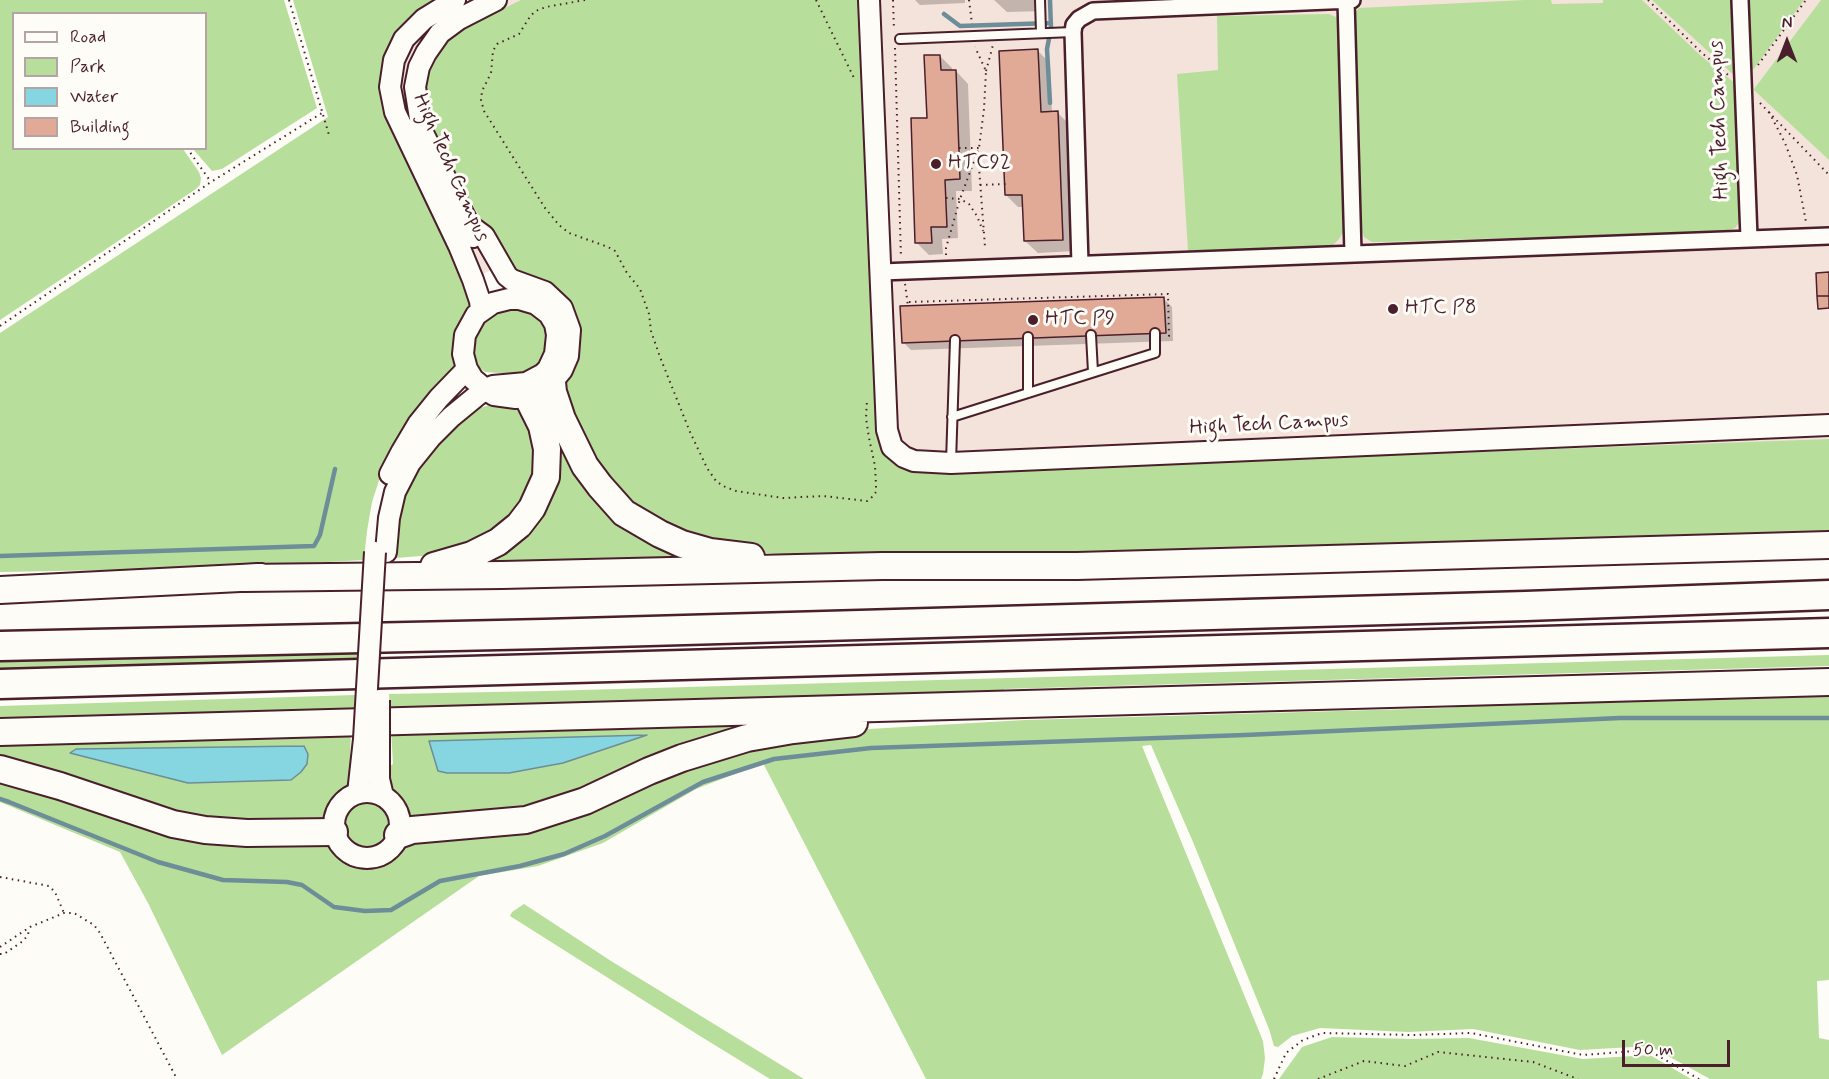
<!DOCTYPE html>
<style>
body{margin:0}
#map{position:relative;width:1829px;height:1079px;overflow:hidden;background:#fdfcf7;font-family:Mynerve,sans-serif}
canvas{display:block}
.legend{position:absolute;left:12px;top:12px;width:195px;height:138px;box-sizing:border-box;background:#fdfcf7;border:2px solid #b5a4a5;margin:0;padding:8px 10px;list-style:none;font-size:18px;color:#4a1f2b}
.legend li{display:flex;align-items:center;gap:12px;height:30px}
.legend b{width:30px;border:2px solid #b5a4a5}
.north{position:absolute;left:1757px;top:12px;width:60px;height:60px;-webkit-text-stroke:4px #fdfcf7;paint-order:stroke;rotate:0deg;font-size:16px;font-weight:700;line-height:24px;text-align:center;color:#4a1f2b}
.north::after{content:'';display:block;margin:auto;width:21px;height:27px;background:#4a1f2b;clip-path:polygon(50% 0,100% 100%,50% 72%,0 100%)}
.scale{position:absolute;left:1622px;top:1040px;width:108px;height:27px;box-sizing:border-box;border:3px solid #4a1f2b;border-top:0;padding-left:8px;font-size:18px;line-height:21px;white-space:nowrap;color:#4a1f2b;-webkit-text-stroke:4px #fdfcf7;paint-order:stroke}
</style>
<div id="map">
<canvas width="1829" height="1079"></canvas>
<ul class="legend">
<li><b style="height:8px;background:#fdfcf7"></b>Road</li>
<li><b style="height:16px;background:#b7df9b"></b>Park</li>
<li><b style="height:16px;background:#85d6e0"></b>Water</li>
<li><b style="height:16px;background:#e0aa96"></b>Building</li>
</ul>
<div class="north">N</div>
<div class="scale">50 m</div>
</div>
<script>
const c = document.querySelector('canvas').getContext('2d');
c.lineJoin = 'round';
function paint(path, color) {
  c.fillStyle = color;
  c.fill(path, 'evenodd');
}
function toPath(rows) {
  const path = new Path2D();
  for (const r of rows) {
    if (r.length === 3) {
      path.moveTo(r[0] + r[2], r[1]);
      path.arc(r[0], r[1], r[2], 0, 2 * Math.PI);
      continue;
    }
    path.moveTo(r[0], r[1]);
    for (let i = 2; i < r.length; i += 2) path.lineTo(r[i], r[i + 1]);
  }
  return path;
}
function stroke(path, color, width, dash) {
  c.strokeStyle = color;
  c.lineWidth = width;
  c.lineCap = dash ? 'butt' : 'round';
  c.setLineDash(dash || []);
  c.stroke(path);
}
function label(font, color, halo, rows, align = 'center') {
  c.font = font + ' Mynerve,sans-serif';
  c.lineWidth = 6;
  c.setLineDash([]);
  c.textBaseline = 'middle';
  c.strokeStyle = halo;
  c.fillStyle = color;
  for (const [text, x, y, turn = 0] of rows) {
    c.save();
    c.translate(x, y);
    c.rotate((+turn || 0) * Math.PI / 180);
    c.textAlign = isNaN(turn) ? turn : align;
    if (halo) c.strokeText(text, 0, 0);
    c.fillText(text, 0, 0);
    c.restore();
  }
}
paint(toPath([
 [332,0,1829,0,1829,485,725,518,566,234,419,305]
]), '#f4e3da');
paint(toPath([
 [0,0,284,0,317,108,222,169,212,171,193,149,206,148,206,14,14,14,14,148,183,149,199,172,201,178,200,185,196,189,0,320],
 [293,0,444,0,386,66,474,296,458,363,451,378,382,471,372,502,367,531,364,560,218,568,0,572,0,333,328,117],
 [521,0,864,0,884,451,890,460,901,469,909,472,933,472,1829,439,1829,536,1255,553,1076,551,874,552,798,555,753,552,668,534,603,485,562,386,576,356,524,279,508,265,453,171,427,117,424,80,430,60,448,36],
 [1525,0,1551,0,1552,4,1603,3,1603,0,1642,0,1701,56,1736,84,1741,220,1735,228,1727,231,1385,242,1372,242,1364,237,1361,228,1355,13,1359,8],
 [1652,0,1733,0,1736,77],
 [1747,0,1804,0,1750,74],
 [1821,0,1829,0,1829,160,1755,91,1754,89],
 [1329,14,1338,18,1345,229,1339,239,1330,248,1188,251,1177,74,1218,70,1217,16],
 [504,308,524,308,536,316,546,331,547,343,544,355,536,365,525,372,511,374,485,372,480,368,475,357,474,344,475,336,484,321,489,315],
 [495,404,510,406,526,415,536,429,539,476,507,528,445,554,396,558,399,508,407,483,420,464,460,423,479,408],
 [549,420,581,470,710,559,447,568,517,536],
 [358,648,357,660,0,669,0,659],
 [1829,655,1829,666,1004,689,1004,696,390,713,389,694,546,691],
 [355,695,354,714,0,725,0,706],
 [1829,695,1829,980,1817,981,1819,1038,1829,1040,1829,1079,1710,1079,1650,1046,1580,1050,1473,1029,1408,1032,1320,1028,1292,1036,1278,1047,1274,1046,1269,1029,1193,842,1151,745,1142,746,1263,1041,1265,1058,1263,1074,1261,1079,926,1079,763,763,696,789,603,843,538,866,479,876,222,1055,148,903,120,852,0,802,0,778,329,845,335,854,346,863,364,867,381,865,394,857,404,843,472,833,685,761,851,730,1025,720,1443,708,1567,699],
 [791,719,791,724,525,815,406,820,403,809,394,790,390,779,390,766,393,764,391,729],
 [645,735,509,773,447,773,439,771,429,741],
 [351,730,350,759,354,775,350,786,331,807,326,819,206,824,0,765,0,741],
 [304,746,308,754,188,783,70,753,76,749],
 [366,825,23],
 [524,904,611,961,804,1079,770,1079,700,1036,510,916,512,912],
 [1332,1037,1411,1039,1469,1038,1583,1059,1650,1055,1691,1079,1279,1079,1302,1047]
]), '#b7df9b');
const water = toPath([
 [647,735,563,763,509,773,447,773,438,771,429,741,647,735],
 [304,746,308,754,307,764,301,772,291,780,188,783,70,753,76,749,304,746]
]);
paint(water, '#85d6e0');
stroke(water, '#6d8d98', 1.5);
paint(toPath([
 [915,0,965,0,965,3,920,5],
 [994,0,1043,0,1046,11,1007,12],
 [1038,51,1050,63,1052,113,1058,113,1070,125,1075,251,1038,253,1025,241,1024,207,1018,207,1006,195],
 [940,56,952,68,952,72,956,71,968,84,972,191,956,191,958,238,942,239,943,254,929,255,917,243,928,119],
 [1164,299,1172,307,1173,341,911,350,903,342]
]), '#0003');
stroke(toPath([
 [944,14,960,26,1051,23],
 [1050,103,1047,49,1051,28,1050,0],
 [0,556,314,546,320,535,335,469],
 [0,799,9,802,158,862,223,880,287,882,302,885,334,907,365,911,391,910,440,881,520,866,564,854,605,836,703,782,774,759,871,748,1245,735,1620,718,1829,718]
]), '#6d8d98', 4.5);
const building = toPath([
 [1038,49,1041,112,1058,111,1063,240,1024,241,1022,195,1005,195,999,51,1038,49],
 [924,55,940,55,941,70,956,70,960,179,945,180,947,227,931,227,932,243,915,243,911,118,927,118,924,55],
 [1829,272,1829,296,1817,296,1816,273,1829,272],
 [1817,296,1829,296,1829,308,1818,309,1817,296],
 [1164,297,1166,333,902,343,900,306,1164,297]
]);
paint(building, '#e0aa96');
stroke(building, '#4a1f2b', 1.5);
const service = toPath([
 [1040,0,1041,32],
 [900,39,1073,32],
 [1091,335,1093,372],
 [1028,337,1028,393],
 [952,417,1155,353,1155,333],
 [951,462,955,340]
]);
const minor = toPath([
 [1346,0,1353,253],
 [1740,0,1749,238],
 [1080,264,1073,32,1074,25,1079,19,1093,11,1352,0],
 [881,272,1829,236]
]);
const tertiary = toPath([
 [455,0,424,19,404,39,394,60,390,87,395,112,459,246,473,280,480,301,481,310],
 [869,0,887,430,892,447,904,457,914,461,951,463,1829,425],
 [473,237,469,225,422,131,415,87,419,67,426,53,440,33,459,19,496,0],
 [390,474,402,451,418,424,439,398,467,369],
 [386,552,389,518,395,492,410,463,431,437,451,417,479,394,493,386,526,383,543,374,548,369,555,354,557,335,555,324,549,314,536,304,519,299,509,299,493,303,476,315,465,335,463,354,467,369,473,379,486,390,494,395,516,398,535,393,552,382,562,370,568,356,570,330,562,308,545,292,512,280,507,276,484,236,469,225],
 [379,739,379,779,383,796],
 [367,825,33],
 [358,793,364,739]
]);
const trunk = toPath([
 [552,382,553,392,562,419,585,466,600,486,624,513,660,534,682,544,710,552,751,557],
 [434,566,472,555,498,542,519,525,532,508,546,477,547,449,542,426,527,396],
 [244,578,502,575,882,566,1077,566,1829,545],
 [0,590,260,577],
 [0,732,1829,682],
 [0,769,60,786,173,824,205,830,247,833,334,832],
 [398,835,412,830,526,820,585,801,649,771,682,758,747,738,793,730,854,723]
]);
const motorway = toPath([
 [0,646,544,634,1526,606,1829,595],
 [0,684,1829,633]
]);
stroke(service, '#4a1f2b', 12);
stroke(minor, '#4a1f2b', 20);
stroke(tertiary, '#4a1f2b', 24);
stroke(trunk, '#4a1f2b', 30);
stroke(motorway, '#4a1f2b', 33);
stroke(toPath([
 [289,0,329,135],
 [585,0,546,7,538,10,531,15,519,34,497,44,493,51,491,73,482,91,481,100,484,111,545,208,559,225,569,233,608,247,615,251,627,273,640,289,649,314,651,331,660,357,690,432,707,468,716,481,723,486,736,491,783,498,823,496,867,501,872,497,876,492,876,485,875,466,869,438,866,418,867,399],
 [816,0,854,78],
 [893,0,894,30],
 [969,0,972,24],
 [1648,0,1702,53,1728,75],
 [895,48,901,258],
 [1758,65,1806,0],
 [986,71,993,45],
 [1760,103,1829,175],
 [1769,112,1785,143,1797,175,1806,222],
 [187,148,211,182],
 [959,148,979,148],
 [978,154,985,247],
 [980,185,1006,184],
 [946,198,960,199,969,204,977,216,983,231],
 [946,255,946,248,960,199,979,148,984,109,986,71,975,47],
 [905,284,908,306],
 [909,302,1168,294,1169,336,1165,335],
 [0,326,211,182,322,113],
 [0,877,49,886,55,892,64,913],
 [0,947,30,927,64,913,74,913,94,925,100,933,177,1079],
 [0,954,4,954,23,941,28,935,29,928],
 [1274,1079,1286,1053,1303,1040,1322,1033,1413,1035,1471,1033,1583,1055,1648,1050,1699,1079],
 [1318,1079,1364,1061,1405,1066,1438,1052,1533,1062,1578,1079]
]), '#4a1f2b', 2, [1.5, 4.5]);
stroke(service, '#fdfcf7', 8);
stroke(minor, '#fdfcf7', 15);
stroke(tertiary, '#fdfcf7', 20);
stroke(trunk, '#fdfcf7', 26);
stroke(motorway, '#fdfcf7', 28);
const tertiaryBridge = toPath([
 [379,700,379,739],
 [364,739,375,552]
]);
stroke(tertiaryBridge, '#4a1f2b', 24, []);
stroke(tertiaryBridge, '#fdfcf7', 20);
for (const [x, y, r, color] of [
 [936,164,6,"#4a1f2b"],
 [1393,309,6,"#4a1f2b"],
 [1033,320,6,"#4a1f2b"]
]) {
  const dot = new Path2D();
  dot.arc(x, y, r, 0, 2 * Math.PI);
  c.fillStyle = color;
  c.fill(dot);
  stroke(dot, '#fdfcf7', 2);
}
label('21px', '#4a1f2b', '#fdfcf7', [
 ["High Tech Campus",1720,120,-92],
 ["High Tech Campus",450,168,66],
 ["High Tech Campus",1269,425,-3]
]);
label('21px', '#4a1f2b', '#fdfcf7', [
 ["HTC92",948,164],
 ["HTC P8",1405,309],
 ["HTC P9",1045,320]
], 'left');
</script>
